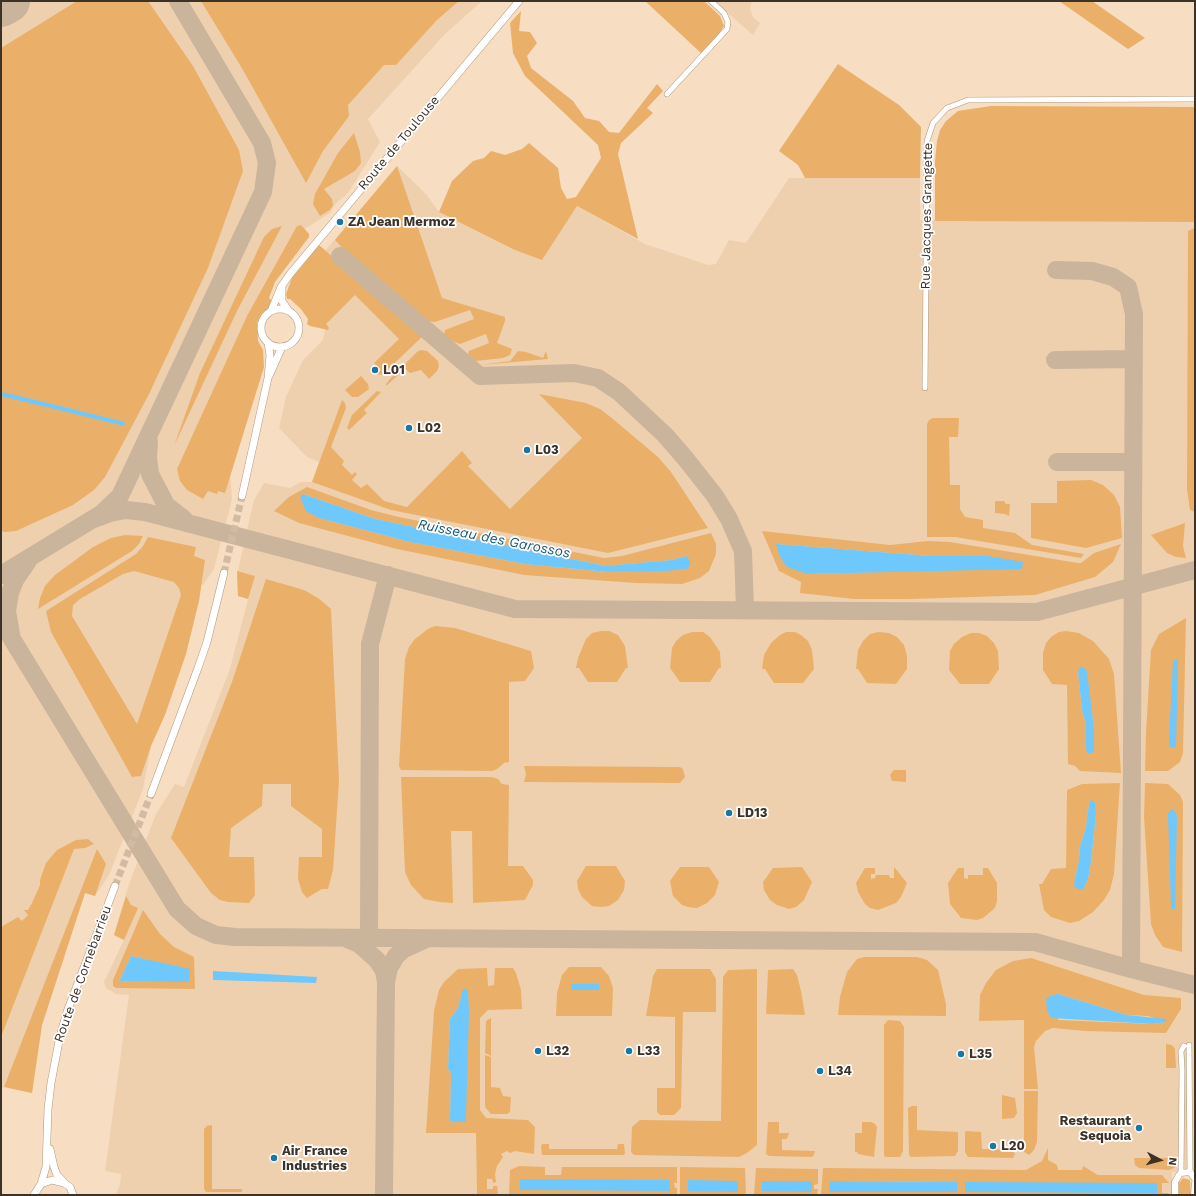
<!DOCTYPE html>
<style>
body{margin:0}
#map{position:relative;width:1196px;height:1196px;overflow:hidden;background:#f7ddc1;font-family:"Work Sans",sans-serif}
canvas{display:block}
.frame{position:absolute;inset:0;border:2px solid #3c3227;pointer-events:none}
.north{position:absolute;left:1140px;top:1140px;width:40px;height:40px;-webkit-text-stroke:3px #fff;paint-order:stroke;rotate:96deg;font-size:11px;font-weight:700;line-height:16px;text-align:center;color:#3c3227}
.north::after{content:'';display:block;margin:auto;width:14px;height:18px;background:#3c3227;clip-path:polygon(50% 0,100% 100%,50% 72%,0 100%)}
</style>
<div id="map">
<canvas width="1196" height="1196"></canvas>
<div class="frame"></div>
<div class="north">N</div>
</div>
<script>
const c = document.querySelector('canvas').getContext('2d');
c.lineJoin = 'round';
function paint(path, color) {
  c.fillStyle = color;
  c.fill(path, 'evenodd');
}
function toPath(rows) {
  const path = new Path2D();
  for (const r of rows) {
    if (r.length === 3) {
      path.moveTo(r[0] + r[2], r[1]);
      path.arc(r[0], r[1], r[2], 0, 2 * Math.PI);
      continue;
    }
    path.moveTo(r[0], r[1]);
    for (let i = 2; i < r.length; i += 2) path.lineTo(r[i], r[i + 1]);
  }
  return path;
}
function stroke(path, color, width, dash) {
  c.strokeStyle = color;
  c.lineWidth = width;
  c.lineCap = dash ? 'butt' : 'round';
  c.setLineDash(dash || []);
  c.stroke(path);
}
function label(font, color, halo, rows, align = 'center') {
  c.font = font + ' "Work Sans",sans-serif';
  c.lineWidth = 3.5;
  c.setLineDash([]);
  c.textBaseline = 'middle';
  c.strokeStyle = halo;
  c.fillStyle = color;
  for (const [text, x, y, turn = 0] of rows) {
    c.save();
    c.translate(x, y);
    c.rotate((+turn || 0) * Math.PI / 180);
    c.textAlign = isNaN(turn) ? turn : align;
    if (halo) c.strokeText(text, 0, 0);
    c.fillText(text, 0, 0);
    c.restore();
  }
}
paint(toPath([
 [1,1,482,1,445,34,368,119,380,142,348,193,336,203,330,213,295,235,249,316,230,473,232,499,214,569,203,585,195,583,151,746,143,789,109,875,95,896,85,893,42,1025,32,1093,4,1087,1,1089],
 [714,1,752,1,750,9,753,17,760,23,753,35],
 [397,166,426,194,439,212,577,206,645,244,708,265,716,264,729,240,746,243,789,178,920,178,920,220,1195,222,1195,1171,1172,1172,1172,1195,116,1195,120,1184,121,1174,105,1171,129,995,116,994,106,988,104,982,124,940,114,935,129,884,156,814,175,784,184,787,230,669,248,599,238,596,237,575,254,500,264,483,290,488,300,482,312,482,319,462,307,457,279,428,286,397,303,360,322,341,325,332,323,321,325,251]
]), '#efd0ae');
paint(toPath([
 [77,1,148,1,193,66,239,150,243,171,208,268,149,394,105,477,94,490,73,505,16,531,5,532,1,531,1,48],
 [201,1,459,1,437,20,396,65,384,65,348,105,349,116,323,151,306,183,243,70],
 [645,1,704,1,720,16,724,26,718,36,701,53],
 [1059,1,1092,1,1145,38,1128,49],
 [521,11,519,31,530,32,537,43,527,56,531,68,573,101,585,118,599,121,609,132,619,133,657,84,663,91,647,108,653,113,621,143,618,154,638,239,577,206,542,260,515,250,439,212,452,181,473,161,484,158,491,151,505,155,522,149,529,143,558,168,561,188,567,199,576,197,601,158,598,145,525,76,513,53,510,23],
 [838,64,899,105,921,127,920,178,805,178,798,165,779,151],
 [991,106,1195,107,1195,222,935,221,935,161,937,141,940,130,946,121,958,111],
 [354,133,360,152,361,163,355,171,324,189,332,199,333,205,330,210,320,216,313,204,315,194,338,153],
 [397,166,442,298,505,317,505,321,497,343,512,349,510,355,503,358,476,361,468,354,469,351,489,343,486,334,460,344,452,341,444,335,445,330,474,319,470,310,435,322,427,321,349,255,335,240],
 [301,225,309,234,309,237,275,282,269,298,273,302,257,322,258,341,263,350,264,367,225,493,218,491,217,494,208,491,203,499,187,490,180,481,177,469,247,316,297,226],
 [282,226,237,311,174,446,200,373,264,237,272,229],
 [1195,228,1195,512,1190,510,1187,489,1188,231],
 [319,245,423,336,382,375,376,374,381,370,374,363,399,339,355,295,326,324,329,328,328,330,310,326,307,324,308,319,301,309,290,299,287,299,286,294,292,278],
 [422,350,427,351,438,361,439,366,437,371,429,379,421,370,410,373,405,369,386,386,386,384,391,378,418,351],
 [518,351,526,352,543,358,546,351,548,359,480,365,510,361],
 [361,376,368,384,369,389,358,397,352,397,345,390],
 [377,391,381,392,364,410,367,413,349,430,347,428,352,415],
 [539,394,586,403,600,409,613,419,658,457,671,472,708,528,608,553,391,510,312,482,342,400,345,403,346,408,331,447,344,461,342,465,352,475,355,472,357,474,352,480,361,488,367,484,384,501,407,507,462,451,472,463,468,466,510,509,582,438],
 [933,418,959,418,958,437,949,437,950,485,960,485,960,509,965,517,983,520,983,528,1015,533,1032,545,1084,554,1081,558,955,537,927,537,927,424,929,420],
 [1091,480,1103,485,1114,495,1120,507,1122,538,1086,548,1031,538,1031,503,1057,503,1057,481],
 [307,487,371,510,399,517,604,558,622,556,711,533,716,544,716,554,709,571,700,578,682,584,636,583,524,575,397,549,299,523,274,511,289,497],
 [303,494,375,519,606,566,672,560,686,556,686,569,608,572,525,564,410,542,319,518],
 [995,501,1004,501,1006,504,1010,504,1009,516,1005,514,995,513],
 [1185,523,1183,546,1186,558,1176,557,1167,553,1151,535],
 [762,531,890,545,928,541,950,542,1078,563,1081,563,1094,553,1121,544,1113,562,1095,577,1035,595,911,599,854,599,800,593,801,582,779,571],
 [776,544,931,556,988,556,876,572,807,574],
 [125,535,143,536,139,544,132,551,38,609,40,598,45,586,55,575,93,547,111,538],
 [148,537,196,547,194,556,205,560,199,601,186,654,165,715,151,746,141,776,132,777,51,632,46,611,136,554,143,546],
 [134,571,174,582,179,588,181,595,137,724,72,616,73,605,80,599,123,574],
 [237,571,255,576,248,599,238,596],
 [266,579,304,590,318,598,331,609,339,781,333,870,328,889,322,889,307,898,302,892,298,879,299,857,322,857,322,829,291,806,291,784,263,784,262,806,231,828,229,857,254,857,255,895,249,903,228,902,220,900,211,893,171,838,232,682],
 [1186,618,1183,753,1180,762,1168,771,1145,771,1146,732,1151,650,1159,634],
 [435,626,455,628,531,651,534,668,525,681,509,682,509,762,504,763,497,769,492,771,401,770,399,766,405,659,409,647,415,639,428,629],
 [601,631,609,631,618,635,625,646,628,668,626,668,617,682,588,682,579,668,576,668,578,658,586,639,592,633],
 [1066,631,1079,633,1093,641,1109,659,1114,674,1121,773,1080,771,1075,766,1068,764,1067,685,1052,684,1043,670,1043,653,1046,643,1051,637,1059,632],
 [1078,671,1091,709,1094,728,1086,749,1086,724,1082,710],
 [692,632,703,632,710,637,720,652,721,668,719,668,710,682,680,682,670,668,672,648,676,641,683,635],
 [786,632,795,632,801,635,808,641,812,650,814,669,803,683,774,683,765,669,762,669,764,655,771,643,780,635],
 [878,632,889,633,897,637,904,645,907,656,907,669,896,684,867,683,858,669,856,669,858,650,863,641,870,634],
 [971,633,979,633,987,636,994,643,998,651,999,669,989,684,960,684,949,670,950,651,954,644,962,637],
 [524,766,680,767,683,769,685,777,680,783,524,782,526,774],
 [894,770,906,770,906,782,892,781,890,775],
 [401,777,492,777,498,779,502,784,509,785,508,866,523,866,533,880,533,885,525,900,473,903,472,831,451,831,453,903,439,902,424,899,411,885,405,872],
 [1120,783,1114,874,1110,890,1104,900,1093,912,1079,921,1070,923,1051,917,1044,910,1039,884,1042,884,1051,869,1066,868,1067,790,1082,784],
 [1089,804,1096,814,1091,861,1088,879,1084,888,1075,879,1079,860,1080,847,1086,827],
 [1145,783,1168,784,1180,795,1183,802,1182,952,1163,947,1155,935,1151,924,1144,817],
 [88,839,94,844,85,848,74,849,1,1037,1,927,18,917,22,921,28,915,24,910,28,910,32,903,40,885,40,880,46,863,57,850,76,840],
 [97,849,106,864,95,896,85,893,42,1025,32,1093,4,1087],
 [586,866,616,866,625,881,624,890,618,900,609,906,601,907,592,906,582,897,578,889,577,881],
 [680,867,709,867,719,882,715,895,707,903,697,908,688,907,682,905,673,896,670,881],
 [802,867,812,882,804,900,796,907,789,909,777,905,770,900,764,890,763,882,773,868],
 [865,868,875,868,875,874,871,874,871,879,875,878,876,875,889,875,890,878,894,878,894,868,895,868,907,883,901,897,896,903,878,910,870,908,865,904,858,892,856,883],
 [958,868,964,868,964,878,968,879,968,875,983,875,983,868,988,868,997,883,997,901,995,908,983,918,977,920,961,918,950,904,948,883],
 [126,896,131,905,138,908,124,940,114,935],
 [143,910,160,934,174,947,194,957,195,989,116,988,113,986,113,980],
 [131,956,168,965,129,981,119,982],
 [864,957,917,957,927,960,938,970,946,1004,946,1016,838,1015,840,997,847,972,857,959],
 [1031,958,1144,995,1181,998,1181,1009,1166,1033,1085,1031,1053,1028,1045,1031,1036,1041,1034,1047,1038,1089,1024,1089,1024,1020,979,1021,980,995,986,983,996,970,1013,961],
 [1058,994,1127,1015,1148,1016,1166,1022,1153,1024,1058,1020],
 [569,967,601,967,609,976,613,988,612,1016,556,1016,557,993,562,975],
 [571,984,598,984,599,990,571,990],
 [487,968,488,986,494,985,495,968,513,968,516,973,521,990,522,1009,488,1010,480,1018,480,1110,486,1118,528,1120,535,1127,534,1154,515,1151,510,1153,507,1151,501,1154,503,1157,497,1166,495,1174,496,1182,493,1183,492,1179,487,1179,487,1189,493,1189,493,1186,497,1186,498,1195,477,1195,476,1133,426,1133,434,1011,439,990,444,982,458,969],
 [462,992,450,1121,451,1073,448,1069,450,1019,458,1008],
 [657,969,710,969,716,979,716,1012,683,1012,681,1108,674,1115,660,1115,657,1112,657,1088,675,1088,675,1017,646,1016,653,976],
 [757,969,757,1145,747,1153,739,1157,634,1155,631,1152,632,1127,640,1120,721,1121,723,977,728,970],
 [793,969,797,975,801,991,805,1015,766,1014,768,970],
 [491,1018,491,1056,485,1053,486,1021],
 [888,1020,900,1021,904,1027,903,1151,900,1157,885,1157,884,1155,884,1025],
 [1166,1044,1172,1045,1175,1049,1176,1068,1166,1068],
 [485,1055,491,1057,491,1087,500,1088,503,1096,511,1097,510,1112,507,1114,491,1114,485,1107],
 [1024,1091,1038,1091,1037,1142,1034,1150,1029,1155,1024,1152],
 [1002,1095,1015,1098,1017,1113,1014,1118,1002,1119],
 [912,1106,917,1106,917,1130,958,1132,958,1151,955,1156,911,1157,909,1155,908,1108],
 [768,1122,779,1122,779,1133,789,1133,787,1139,782,1139,782,1150,815,1151,814,1155,812,1157,769,1156,766,1154],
 [862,1122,871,1122,875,1124,877,1127,874,1157,858,1154,857,1152,855,1152,855,1133,862,1133],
 [212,1125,212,1189,242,1189,242,1192,206,1192,204,1189,204,1129,207,1126],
 [967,1131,981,1132,982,1149,1012,1150,1015,1154,1013,1158,968,1157,965,1152,965,1132],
 [543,1144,549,1144,549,1149,617,1149,618,1144,624,1144,625,1154,623,1155,542,1155,541,1145],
 [1048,1148,1048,1160,1057,1165,1058,1170,1082,1170,1083,1166,1098,1175,1162,1175,1169,1183,1162,1183,1162,1193,1169,1193,1167,1195,821,1195,823,1168,1026,1170,1042,1161],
 [830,1181,957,1182,957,1192,830,1192],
 [1134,1158,1169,1158,1169,1161,1179,1161,1174,1168,1169,1170,1139,1168,1135,1165],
 [519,1166,545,1167,545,1175,561,1175,562,1167,677,1167,677,1183,674,1183,675,1188,677,1188,677,1195,509,1195,510,1170],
 [680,1167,745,1168,746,1195,680,1195],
 [756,1168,818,1169,818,1184,814,1185,814,1189,818,1189,817,1195,754,1195],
 [762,1181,812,1191,762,1191],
 [1183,1178,1190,1180,1191,1195,1179,1195,1179,1183]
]), '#eab069');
paint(toPath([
 [3,392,125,422,124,426,1,396],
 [303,494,375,519,606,566,672,560,686,556,690,560,690,566,686,569,665,571,608,572,525,564,410,542,319,518,306,511,300,497],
 [776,544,931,556,988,556,1023,562,1022,569,807,574,787,567,780,557],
 [1175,659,1178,660,1176,747,1173,748,1169,746,1169,740,1173,662],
 [1081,667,1085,668,1087,672,1094,728,1094,752,1088,754,1086,749,1086,724,1082,710,1078,671],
 [1091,800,1095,802,1096,814,1091,861,1088,879,1084,888,1079,890,1074,886,1075,879,1079,860,1080,847,1086,827,1089,804],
 [1172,809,1176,812,1177,819,1175,909,1172,909,1171,904,1168,813],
 [131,956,190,969,189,982,129,981,119,982],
 [213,971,317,977,316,983,213,980],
 [571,984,599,984,599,990,571,990],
 [465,988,468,990,469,1012,466,1119,466,1122,450,1121,451,1073,448,1069,450,1019,458,1008,462,992],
 [1058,994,1127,1015,1166,1019,1166,1022,1153,1024,1051,1018,1047,1010,1046,999,1050,996],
 [520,1179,670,1180,670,1191,520,1190],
 [688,1180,738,1181,738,1192,688,1191],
 [762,1181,812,1181,812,1192,762,1191],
 [830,1181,957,1182,957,1192,829,1192],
 [965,1182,1157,1183,1157,1193,965,1192]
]), '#6fc8fb');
stroke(toPath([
 [340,256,480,376,574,373,598,378,619,392,665,435,685,458,715,496,729,519,743,551,745,610],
 [1056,270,1092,271,1113,277,1128,287,1134,314,1131,969],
 [1055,360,1133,359],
 [149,442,148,457,150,474,166,505,184,519],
 [1057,462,1133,462],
 [91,520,110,513,126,510,145,512,515,609,1037,612,1195,570],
 [1,575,101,514,120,496,263,192,267,163,262,143,178,1],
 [1,621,177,909,196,926,216,935,235,937,1035,942,1131,969,1195,985],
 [11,634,7,611,10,593,15,580,28,561],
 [369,938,370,644,388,575],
 [347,939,359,944,377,960,384,971,386,982],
 [384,1195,386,982,389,968,396,956,404,949,424,940]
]), '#cab49c', 18);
stroke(toPath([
 [1,5,8,1]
]), '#cab49c', 44);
stroke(toPath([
 [224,573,242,496],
 [115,886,151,794]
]), '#d2bba2', 7, [7, 3.5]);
const minor = toPath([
 [667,94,727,29,728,22,724,13,711,1],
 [925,388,927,141,933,123,947,108,968,100,1195,99],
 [1189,1045,1190,1172],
 [1181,1173,1182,1070,1181,1051,1184,1046]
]);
const tertiary = toPath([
 [1175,1195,1175,1182,1179,1175,1181,1173,1190,1172,1195,1179],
 [1194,1195,1195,1183]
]);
const secondary = toPath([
 [282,288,282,301,288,310],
 [280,328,19],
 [271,311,281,287,290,274,519,1],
 [269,376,282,347],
 [242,496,268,378,270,355,268,343],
 [151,794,198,668,207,642,224,573],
 [50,1149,54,1167,57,1175,63,1181],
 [41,1184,46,1167,48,1109,51,1083,60,1036,67,1012,115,886],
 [34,1195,41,1184,52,1180,64,1183,70,1187,73,1195]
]);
stroke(minor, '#af987d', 6);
stroke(tertiary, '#af987d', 7);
stroke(secondary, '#af987d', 8);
stroke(minor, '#fff', 5);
stroke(tertiary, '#fff', 6);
stroke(secondary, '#fff', 7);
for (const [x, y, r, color] of [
 [340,222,4,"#1877a5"],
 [375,370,4,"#1877a5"],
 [409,428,4,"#1877a5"],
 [527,450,4,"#1877a5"],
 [729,813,4,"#1877a5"],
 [538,1051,4,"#1877a5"],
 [629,1051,4,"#1877a5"],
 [961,1054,4,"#1877a5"],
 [820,1071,4,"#1877a5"],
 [1139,1128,4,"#1877a5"],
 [993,1146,4,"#1877a5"],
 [274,1158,4,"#1877a5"]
]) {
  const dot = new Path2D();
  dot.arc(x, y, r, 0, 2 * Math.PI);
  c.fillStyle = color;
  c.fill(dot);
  stroke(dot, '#fff', 1.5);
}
label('13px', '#3c3227', '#fff', [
 ["Route de Toulouse",399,143,-50],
 ["Rue Jacques Grangette",927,216,-89],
 ["Route de Cornebarrieu",83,974,-70]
]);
label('bold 13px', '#3c3227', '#fff', [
 ["ZA Jean Mermoz",348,222],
 ["L01",383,370],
 ["L02",417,428],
 ["L03",535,450],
 ["LD13",737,813],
 ["L32",546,1051],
 ["L33",637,1051],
 ["L35",969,1054],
 ["L34",828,1071],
 ["Restaurant",1131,1121,"right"],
 ["Sequoia",1131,1136,"right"],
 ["L20",1001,1146],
 ["Air France",282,1151],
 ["Industries",282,1166]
], 'left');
label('italic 14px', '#13587a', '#fff', [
 ["Ruisseau des Garossos",494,539,11]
]);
</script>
